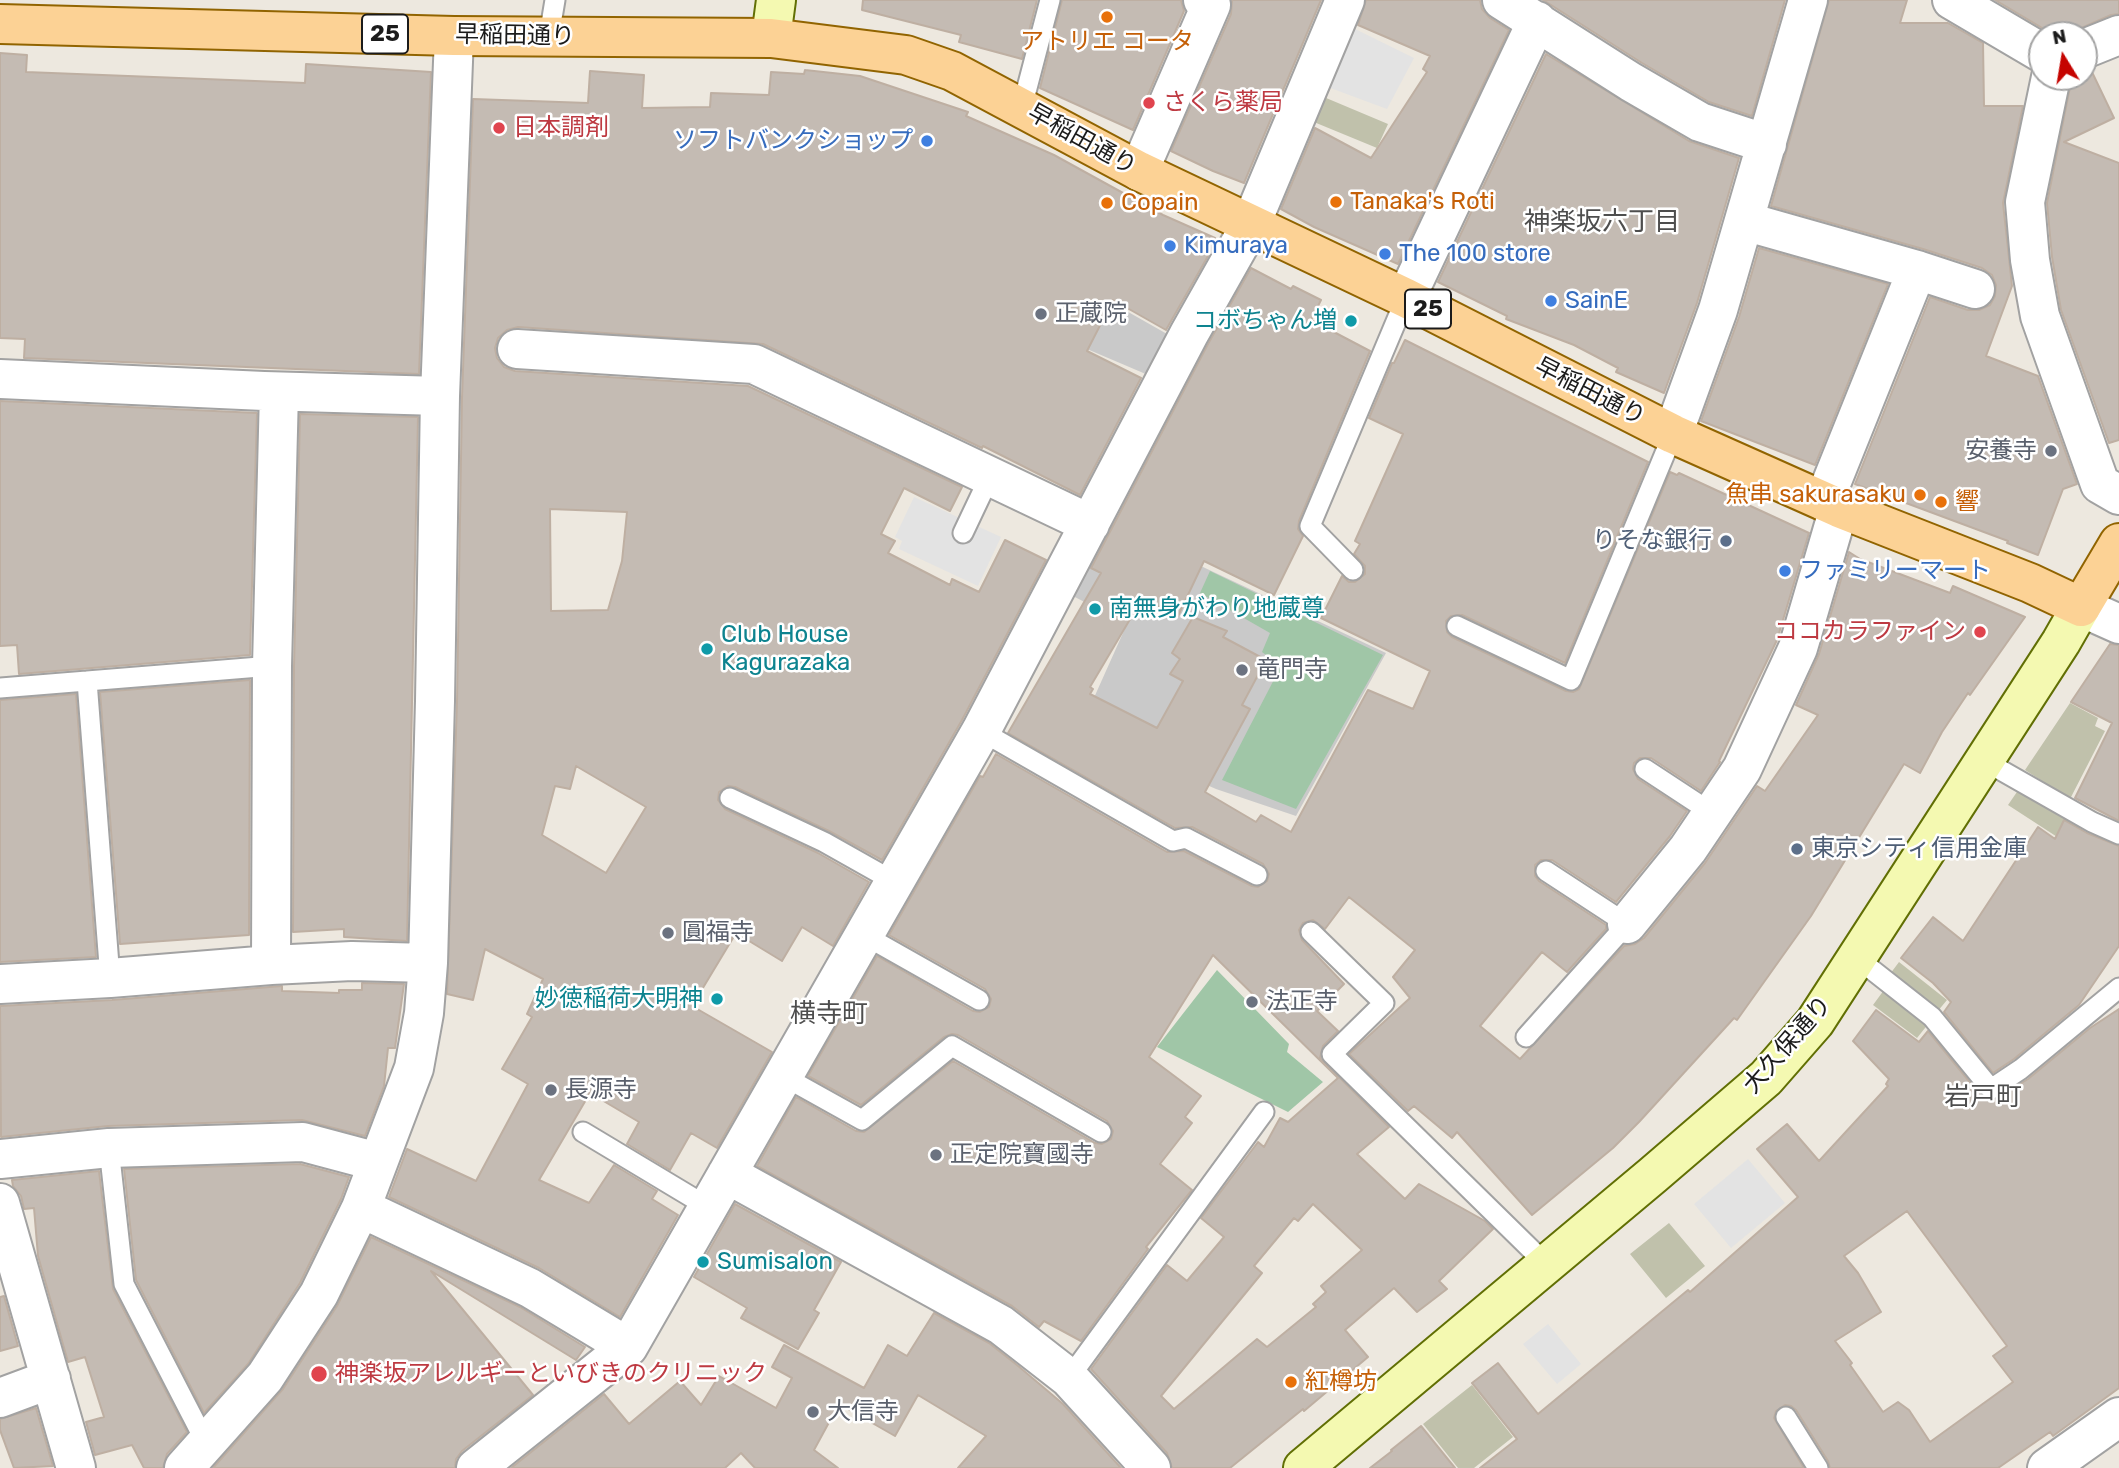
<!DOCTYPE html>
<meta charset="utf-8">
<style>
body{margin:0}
#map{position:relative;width:2119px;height:1468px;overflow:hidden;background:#ede8df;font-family:Rubik,sans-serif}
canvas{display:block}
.north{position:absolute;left:2028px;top:21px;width:70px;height:70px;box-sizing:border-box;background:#fff;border:2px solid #a4a4a4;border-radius:50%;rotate:349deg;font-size:19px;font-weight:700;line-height:28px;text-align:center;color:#1b1b1b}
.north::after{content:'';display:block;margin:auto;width:24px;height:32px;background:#c50400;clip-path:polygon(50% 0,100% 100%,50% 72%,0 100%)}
</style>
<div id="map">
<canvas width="2119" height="1468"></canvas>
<div class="north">N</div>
</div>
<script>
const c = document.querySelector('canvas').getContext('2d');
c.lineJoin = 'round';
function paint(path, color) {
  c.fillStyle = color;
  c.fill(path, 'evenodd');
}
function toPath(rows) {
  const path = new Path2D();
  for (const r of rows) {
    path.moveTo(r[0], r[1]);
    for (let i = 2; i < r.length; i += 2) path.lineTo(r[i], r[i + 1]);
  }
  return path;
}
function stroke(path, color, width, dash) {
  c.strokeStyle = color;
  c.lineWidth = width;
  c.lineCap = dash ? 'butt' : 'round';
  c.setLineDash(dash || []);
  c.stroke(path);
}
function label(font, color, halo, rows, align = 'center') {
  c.font = font + ' Rubik,"Noto Sans JP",sans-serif';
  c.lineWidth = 5;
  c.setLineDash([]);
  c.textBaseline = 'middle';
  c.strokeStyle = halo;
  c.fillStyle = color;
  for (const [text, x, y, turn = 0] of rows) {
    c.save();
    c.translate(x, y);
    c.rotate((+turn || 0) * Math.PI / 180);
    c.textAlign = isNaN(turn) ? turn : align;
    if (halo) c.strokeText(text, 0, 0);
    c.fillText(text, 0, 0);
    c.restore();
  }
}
paint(toPath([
 [989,233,1167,334,1148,375,1087,349],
 [1105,521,1386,653,1296,816,1216,789,1080,729,1127,624,1071,595]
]), '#c9c9c9');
paint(toPath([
 [1319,95,1388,124,1377,148,1309,120],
 [2070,703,2098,718,2095,726,2105,731,2070,799,2025,770],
 [2019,789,2083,825,2068,844,2008,805],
 [1899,962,1947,1000,1937,1012,1890,974],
 [1884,990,1929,1023,1917,1038,1873,1005],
 [1669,1223,1705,1266,1666,1298,1630,1254],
 [1472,1385,1513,1437,1474,1468,1458,1468,1423,1424]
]), '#c0c1ab');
paint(toPath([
 [1210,571,1383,655,1296,809,1222,780,1281,666,1262,652,1270,633,1200,593],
 [1217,970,1289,1044,1287,1052,1323,1082,1288,1112,1157,1047]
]), '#a0c6a7');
paint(toPath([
 [1349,26,1414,58,1387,109,1325,86],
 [914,497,1001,537,978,586,899,549,902,541,895,537],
 [1748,1159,1785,1203,1731,1248,1694,1204],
 [1548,1324,1581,1364,1557,1384,1523,1344]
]), '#e3e3e3');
const building = toPath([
 [863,0,1037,0,1022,59,959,42,961,35,862,10,863,0],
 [1062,0,1181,0,1184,11,1133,130,1040,88,1062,0],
 [1232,0,1321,0,1244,183,1213,171,1171,151,1231,14,1232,0],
 [1366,0,1480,0,1482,9,1490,18,1509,30,1398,264,1314,227,1281,209,1315,128,1371,158,1427,72,1423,69,1430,56,1358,25,1366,0],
 [1543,0,1785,0,1752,116,1709,102,1642,63,1543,0],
 [1829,0,1907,0,1900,23,1948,23,1983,43,1984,106,2023,106,2003,203,2012,286,1986,356,2038,376,2077,484,2063,489,2038,555,2007,543,2008,541,1855,484,1930,297,1968,310,1979,310,1990,305,1995,296,1996,285,1992,275,1982,268,1923,249,1771,206,1829,0],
 [1995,0,2119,0,2119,14,2111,15,2070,33,2070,31,2054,35,1995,0],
 [0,53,27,55,26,72,230,80,305,83,306,64,431,72,419,374,24,358,25,339,0,338,0,53],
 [1546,54,1689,141,1739,158,1697,303,1664,393,1616,372,1618,368,1574,345,1506,319,1507,316,1438,282,1546,54],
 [805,70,860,76,968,112,966,116,1054,155,1163,215,1215,238,1212,249,1166,330,1113,300,1087,351,1141,378,1080,495,983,446,982,448,763,344,518,327,507,330,498,338,495,348,497,358,504,367,515,371,748,386,962,487,950,511,904,488,881,534,895,541,888,553,950,585,952,579,979,592,1005,540,1046,560,962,720,882,860,829,831,735,787,728,786,719,792,718,800,725,809,818,853,869,882,833,946,802,927,782,961,736,933,692,1006,772,1052,717,1148,691,1133,670,1170,627,1144,639,1122,590,1093,539,1180,589,1203,614,1165,657,1191,652,1199,678,1215,620,1317,539,1268,389,1197,407,1149,476,1181,528,1084,502,1069,532,1017,527,1014,543,979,485,949,473,1000,447,994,457,702,462,397,473,99,588,103,590,71,644,75,642,108,710,107,711,93,769,95,771,72,804,74,805,70],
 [550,509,627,512,622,561,608,610,551,611,550,509],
 [576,766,646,807,606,873,542,835,555,786,570,789,576,766],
 [2084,70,2091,70,2114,118,2064,142,2119,163,2119,440,2109,443,2061,310,2052,257,2047,203,2072,77,2084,77,2084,70],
 [1759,248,1888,284,1815,465,1701,421,1739,317,1759,248],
 [1251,268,1291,289,1293,286,1321,300,1311,320,1370,351,1299,521,1298,529,1303,536,1274,595,1204,561,1178,616,1142,599,1090,687,1093,689,1090,694,1157,728,1183,681,1170,674,1180,659,1172,653,1193,617,1227,631,1223,637,1266,660,1242,705,1250,709,1205,792,1256,822,1261,815,1291,832,1368,690,1413,709,1430,671,1321,618,1342,576,1349,582,1355,582,1365,574,1365,566,1354,554,1360,544,1355,541,1403,434,1369,418,1392,363,1394,363,1405,340,1648,462,1565,663,1462,615,1451,616,1446,621,1447,632,1452,637,1566,691,1573,692,1579,689,1670,472,1677,475,1679,473,1809,533,1777,640,1719,761,1720,762,1701,791,1651,758,1640,758,1634,763,1633,769,1638,779,1687,811,1670,836,1616,902,1552,860,1541,860,1535,865,1535,876,1539,881,1606,925,1606,929,1567,972,1542,952,1480,1026,1520,1059,1624,946,1635,944,1644,938,1705,863,1757,786,1765,791,1818,715,1796,705,1819,654,1849,552,1860,559,1950,593,1953,586,2025,617,1970,695,1968,693,1942,732,1920,773,1904,764,1811,916,1737,1020,1734,1018,1639,1122,1613,1148,1532,1215,1457,1132,1452,1138,1414,1106,1408,1111,1349,1054,1410,998,1393,977,1415,950,1349,897,1325,929,1313,920,1303,923,1299,930,1302,940,1344,984,1317,1011,1338,1031,1323,1046,1320,1058,1389,1127,1357,1154,1405,1199,1419,1184,1485,1221,1493,1229,1439,1281,1447,1289,1417,1312,1394,1288,1345,1330,1368,1357,1304,1411,1303,1409,1230,1468,1172,1468,1167,1453,1091,1369,1167,1265,1187,1281,1224,1237,1201,1218,1258,1142,1264,1147,1280,1118,1288,1122,1338,1078,1213,955,1149,1057,1201,1096,1185,1117,1192,1123,1160,1164,1192,1190,1146,1247,1148,1249,1081,1341,1044,1321,1039,1327,1012,1306,757,1166,796,1097,856,1131,864,1132,953,1061,1095,1143,1102,1144,1111,1139,1113,1131,1107,1121,958,1035,952,1034,944,1037,861,1105,808,1076,877,956,973,1011,980,1012,989,1007,991,999,985,989,889,935,980,776,983,777,996,754,1167,852,1184,851,1252,886,1258,887,1267,881,1269,874,1263,864,1192,827,1175,828,1008,733,1101,573,1091,568,1208,344,1251,268],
 [1313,1204,1362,1250,1321,1286,1326,1292,1313,1304,1316,1307,1267,1347,1257,1339,1174,1409,1161,1396,1262,1273,1254,1266,1294,1218,1298,1221,1313,1204],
 [0,401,257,413,250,655,19,674,17,645,0,646,0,401],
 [300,414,418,417,407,941,344,937,344,929,293,932,294,666,300,414],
 [2110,644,2119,645,2119,821,2075,798,2112,723,2071,702,2110,644],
 [250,680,249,935,120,944,100,692,250,680],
 [76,694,96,957,0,962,0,700,76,694],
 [2064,820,2087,833,2119,846,2119,946,2079,1005,2014,1059,1993,1073,1944,1012,1951,1002,1933,983,1901,958,1933,917,1963,941,2038,827,2055,839,2064,820],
 [362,983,404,984,395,1048,388,1048,384,1086,365,1136,302,1120,108,1126,1,1137,0,1006,112,1000,282,986,282,991,339,993,339,990,362,990,362,983],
 [2119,1009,2119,1388,2053,1436,2050,1432,1998,1468,1830,1468,1828,1461,1796,1410,1791,1406,1785,1405,1776,1411,1774,1418,1804,1468,1480,1468,1517,1439,1472,1383,1498,1363,1538,1414,1688,1290,1690,1292,1798,1197,1757,1149,1787,1124,1819,1161,1888,1086,1886,1084,1889,1079,1853,1041,1876,1010,1919,1042,1928,1031,1982,1097,1992,1101,2028,1079,2090,1028,2119,1009],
 [1907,1211,2007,1346,1993,1356,2013,1382,1930,1442,1909,1410,1898,1402,1883,1412,1850,1365,1852,1363,1835,1341,1881,1312,1858,1273,1844,1256,1907,1211],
 [300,1164,349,1177,341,1199,300,1283,248,1364,204,1413,136,1280,124,1169,300,1164],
 [99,1171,113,1289,187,1432,167,1454,163,1468,144,1468,132,1445,95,1455,86,1422,104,1417,85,1357,68,1362,38,1256,34,1208,24,1209,21,1196,13,1186,12,1180,99,1171],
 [735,1204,841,1262,814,1310,819,1313,798,1349,741,1318,747,1308,694,1277,735,1204],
 [371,1237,520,1307,585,1347,576,1360,431,1271,533,1395,462,1451,456,1459,455,1468,213,1468,283,1389,337,1306,371,1237],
 [4,1296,18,1346,0,1351,0,1297,4,1296],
 [934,1313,989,1343,1017,1365,1063,1404,1121,1468,958,1468,986,1436,918,1395,895,1436,839,1404,814,1450,838,1468,755,1468,741,1453,725,1468,511,1468,604,1394,629,1424,680,1381,701,1405,719,1376,776,1408,792,1378,772,1367,784,1345,864,1388,888,1345,907,1356,934,1313],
 [36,1408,53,1466,14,1468,0,1430,0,1419,36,1408],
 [1421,1426,1455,1468,1370,1468,1392,1451,1391,1450,1421,1426]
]);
paint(building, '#c4bbb3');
stroke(building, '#beafa2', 2);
const lane = toPath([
 [549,36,555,0],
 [1022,107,1050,0],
 [963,533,990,476],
 [1353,570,1310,526,1406,298],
 [1457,626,1571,680,1673,434],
 [87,681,110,978],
 [0,688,272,666],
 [981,731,1173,841,1186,838,1257,875],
 [1983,760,2092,822,2119,834],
 [1645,769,1712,813],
 [730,798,824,842,895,882],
 [1311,932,1384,1003,1332,1054,1546,1264],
 [864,935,979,1000],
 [1857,958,1932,1017,1991,1089,2021,1069,2119,988],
 [1526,1037,1627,924,1546,871],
 [783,1076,862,1120,952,1046,1101,1132],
 [583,1132,708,1207],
 [109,1148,124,1284,206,1443],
 [1069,1378,1264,1112],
 [1786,1417,1818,1468]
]);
const street = toPath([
 [1502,0,1631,82,1700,122,1767,144],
 [1952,0,2042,53],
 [2084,49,2119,35],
 [2051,77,2025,202,2030,260,2040,316,2100,484,2119,495],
 [1139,171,1211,5,1203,0],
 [1744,221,1917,270,1975,289],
 [1406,298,1537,21],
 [517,349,754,364,1090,524],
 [0,379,264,391,440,396],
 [1673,434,1718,310,1808,0],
 [1824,501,1917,270],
 [2081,607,2119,624],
 [1627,924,1688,849,1742,769,1798,648,1839,508],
 [271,965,272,666,279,392],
 [0,984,110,978,271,965,352,961,428,963],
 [0,1159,109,1148,303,1142,378,1162],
 [727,1174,1001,1325,1069,1378,1151,1468],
 [0,1203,76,1468],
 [361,1208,530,1288,628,1347],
 [0,1398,51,1379],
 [184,1468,265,1377,319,1294,361,1208,414,1068,424,1013,428,963,435,701,440,396,454,36],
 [476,1468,628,1347,981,731,1189,334,1251,224,1345,0],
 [2047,1468,2119,1417]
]);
const secondary = toPath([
 [771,38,776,0],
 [1303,1468,1653,1175,1766,1078,1815,1022,2061,642,2081,607]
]);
const primary = toPath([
 [0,24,454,36,771,38,906,55,952,71,1139,171,1406,298,1673,434,1839,508,2030,583,2081,607,2119,543]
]);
stroke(lane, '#a2a2a2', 23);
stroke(street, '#a2a2a2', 42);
stroke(secondary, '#616f04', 42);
stroke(primary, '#916400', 42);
stroke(lane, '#fff', 19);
stroke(street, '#fff', 38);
stroke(secondary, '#f4f9b1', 38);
stroke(primary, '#fcd295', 38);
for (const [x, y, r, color] of [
 [1107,17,7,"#e8710a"],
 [1149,103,7,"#e0444e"],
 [499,128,7,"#e0444e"],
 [927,141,7,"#3f7fe0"],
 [1336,202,7,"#e8710a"],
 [1107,203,7,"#e8710a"],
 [1170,246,7,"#3f7fe0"],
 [1385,254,7,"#3f7fe0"],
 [1551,301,7,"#3f7fe0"],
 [1041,314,7,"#6b7280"],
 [1351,321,7,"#0f9aa8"],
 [2051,451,7,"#6b7280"],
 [1920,495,7,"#e8710a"],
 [1941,502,7,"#e8710a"],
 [1726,541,7,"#5c6f8a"],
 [1785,571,7,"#3f7fe0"],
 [1095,609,7,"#0f9aa8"],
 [1980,632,7,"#e0444e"],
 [707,649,7,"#0f9aa8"],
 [1242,670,7,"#6b7280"],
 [1797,849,7,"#5c6f8a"],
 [668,933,7,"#6b7280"],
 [717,999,7,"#0f9aa8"],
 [1252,1002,7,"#6b7280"],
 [551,1090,7,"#6b7280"],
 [936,1155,7,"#6b7280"],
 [703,1262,7,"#0f9aa8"],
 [319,1374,9,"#e0444e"],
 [1291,1382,7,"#e8710a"],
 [813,1412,7,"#6b7280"]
]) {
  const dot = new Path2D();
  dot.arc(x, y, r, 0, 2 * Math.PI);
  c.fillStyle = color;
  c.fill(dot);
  stroke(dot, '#fff', 2.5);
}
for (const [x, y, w] of [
 [385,34,46],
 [1428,309,46]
]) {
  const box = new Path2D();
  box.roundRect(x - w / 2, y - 19.5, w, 39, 5);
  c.fillStyle = '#fff';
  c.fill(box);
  stroke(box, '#1b1b1b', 2);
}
label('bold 23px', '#1b1b1b', null, [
 ["25",385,34],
 ["25",1428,309]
]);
label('24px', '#1b1b1b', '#fff', [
 ["早稲田通り",515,36,1],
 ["早稲田通り",1082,140,29],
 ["早稲田通り",1590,392,27],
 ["大久保通り",1788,1045,-49]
]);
label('24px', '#c56008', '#fff', [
 ["アトリエ コータ",1107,42,"center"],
 ["Tanaka's Roti",1350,202],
 ["Copain",1121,203],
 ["魚串 sakurasaku",1906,495,"right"],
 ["響",1955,502],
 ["紅樽坊",1305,1382]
], 'left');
label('24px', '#be3a42', '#fff', [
 ["さくら薬局",1163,103],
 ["日本調剤",513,128],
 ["ココカラファイン",1966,632,"right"],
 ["神楽坂アレルギーといびきのクリニック",335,1374]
], 'left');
label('24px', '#366cbe', '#fff', [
 ["ソフトバンクショップ",913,141,"right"],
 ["Kimuraya",1184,246],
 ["The 100 store",1399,254],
 ["SainE",1565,301],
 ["ファミリーマート",1799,571]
], 'left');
label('24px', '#5b616d', '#fff', [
 ["正蔵院",1055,314],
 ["安養寺",2037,451,"right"],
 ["竜門寺",1256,670],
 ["圓福寺",682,933],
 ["法正寺",1266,1002],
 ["長源寺",565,1090],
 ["正定院寶國寺",950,1155],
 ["大信寺",827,1412]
], 'left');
label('24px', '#0d838f', '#fff', [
 ["コボちゃん増",1337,321,"right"],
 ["南無身がわり地蔵尊",1109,609],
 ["Club House",721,635],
 ["Kagurazaka",721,663],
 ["妙徳稲荷大明神",703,999,"right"],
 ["Sumisalon",717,1262]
], 'left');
label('24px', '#4e5e75', '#fff', [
 ["りそな銀行",1712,541],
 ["東京シティ信用金庫",1811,849,"left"]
], 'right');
label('26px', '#4e4e4e', '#fff', [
 ["神楽坂六丁目",1602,222],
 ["横寺町",829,1014],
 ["岩戸町",1983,1097]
]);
</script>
